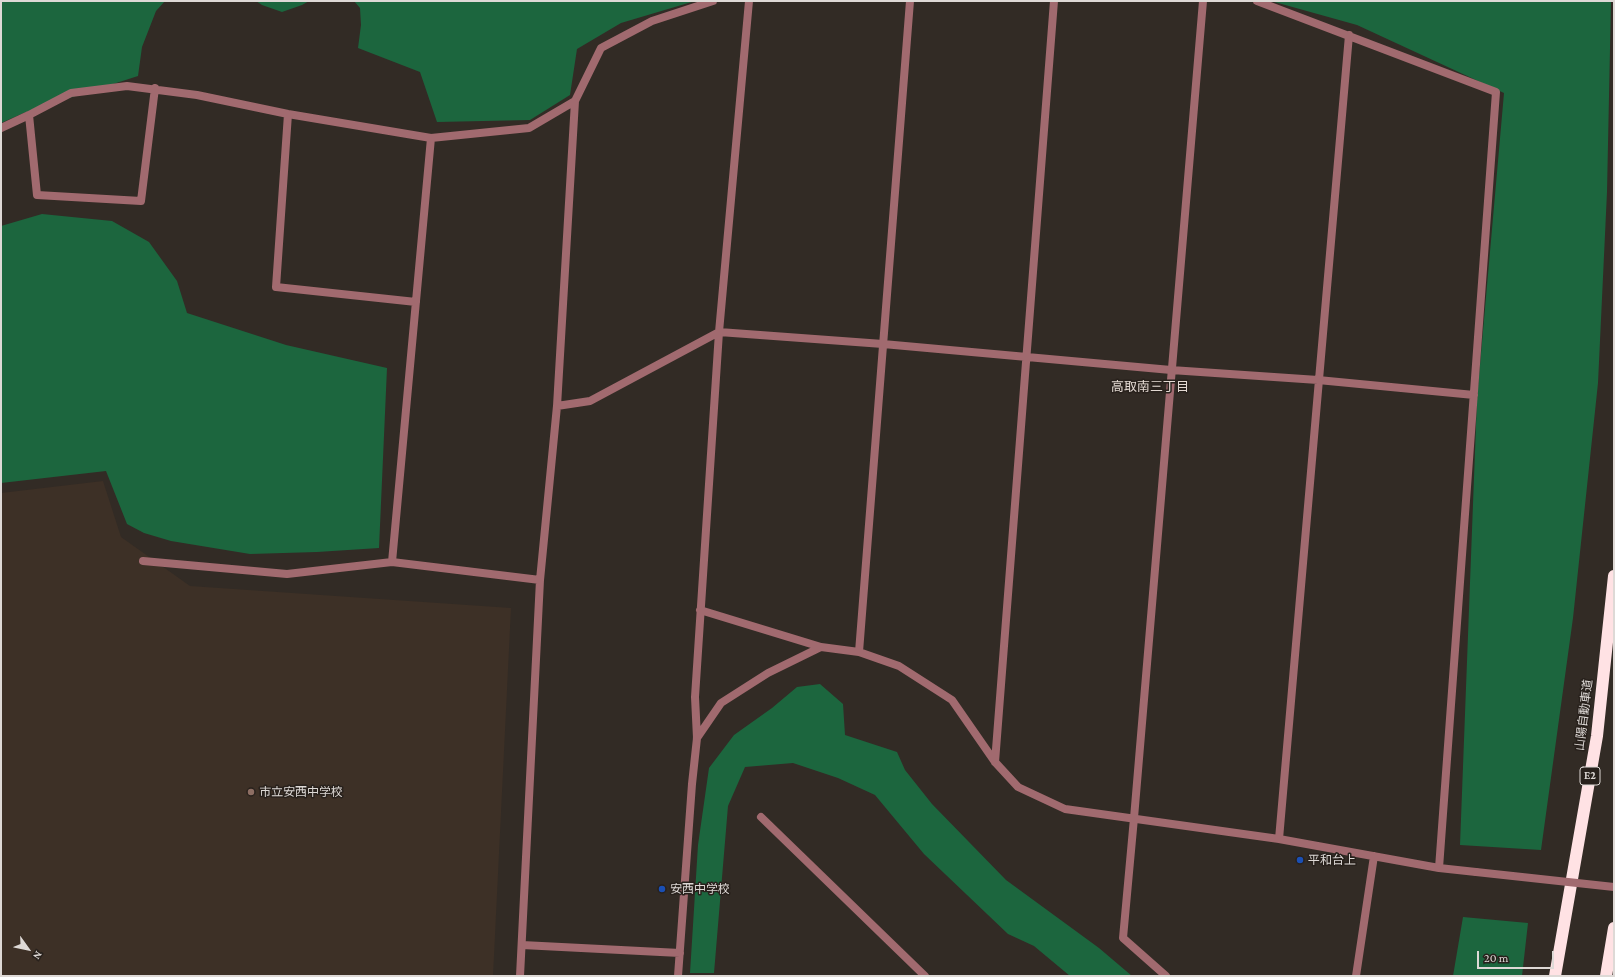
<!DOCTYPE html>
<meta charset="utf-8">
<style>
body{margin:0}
#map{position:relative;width:1615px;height:977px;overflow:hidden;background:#322b25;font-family:"Crimson Pro",serif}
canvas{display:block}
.frame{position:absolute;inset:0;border:2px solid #ded9d6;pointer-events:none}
.north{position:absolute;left:8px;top:929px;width:40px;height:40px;-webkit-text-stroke:3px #28211c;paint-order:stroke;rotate:123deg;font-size:11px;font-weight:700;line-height:16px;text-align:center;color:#ded9d6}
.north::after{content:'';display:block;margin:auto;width:14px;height:18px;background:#ded9d6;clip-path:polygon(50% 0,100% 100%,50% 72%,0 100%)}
.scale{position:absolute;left:1477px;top:951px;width:77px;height:18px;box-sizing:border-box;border:2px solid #ded9d6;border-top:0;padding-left:5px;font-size:12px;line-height:14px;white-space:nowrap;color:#ded9d6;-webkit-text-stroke:3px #28211c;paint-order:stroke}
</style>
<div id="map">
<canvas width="1615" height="977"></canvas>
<div class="frame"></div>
<div class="north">N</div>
<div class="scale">20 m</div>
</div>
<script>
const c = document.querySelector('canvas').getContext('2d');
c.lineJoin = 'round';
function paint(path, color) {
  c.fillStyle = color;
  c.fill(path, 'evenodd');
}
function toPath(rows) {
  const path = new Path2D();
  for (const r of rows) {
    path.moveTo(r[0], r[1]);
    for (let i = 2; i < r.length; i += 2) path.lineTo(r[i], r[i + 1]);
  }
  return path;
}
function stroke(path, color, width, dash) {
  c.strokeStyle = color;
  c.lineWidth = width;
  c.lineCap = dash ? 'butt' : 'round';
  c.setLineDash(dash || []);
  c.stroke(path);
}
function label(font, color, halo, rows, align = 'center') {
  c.font = font + ' "Crimson Pro","Noto Sans JP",serif';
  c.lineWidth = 3;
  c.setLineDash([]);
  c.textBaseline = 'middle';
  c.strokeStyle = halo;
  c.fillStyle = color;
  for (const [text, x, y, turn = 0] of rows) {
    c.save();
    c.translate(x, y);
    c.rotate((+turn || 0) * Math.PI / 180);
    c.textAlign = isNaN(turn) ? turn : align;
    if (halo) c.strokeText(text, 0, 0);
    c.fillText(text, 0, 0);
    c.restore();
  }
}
paint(toPath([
 [103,481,121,537,190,586,511,608,493,976,1,976,1,493]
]), '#3d3026');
paint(toPath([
 [1,1,165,1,156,11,142,47,138,76,26,112,1,123],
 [256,1,309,1,302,5,282,12,262,5],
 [354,1,695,1,621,23,577,49,570,95,530,120,437,122,420,72,358,48,361,25,360,8],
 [1271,1,1611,1,1607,192,1598,383,1573,618,1541,850,1460,845,1477,399,1504,93,1357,25],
 [42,214,112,221,149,242,177,281,187,313,286,345,387,368,379,548,317,552,250,554,171,541,144,533,127,524,106,471,1,483,1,226],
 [820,684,843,704,845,735,897,752,905,770,932,804,1006,880,1099,948,1132,976,1070,976,1034,946,1008,934,924,854,875,795,838,778,793,763,745,767,728,806,714,973,690,973,698,845,709,768,734,735,772,708,797,687],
 [1463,917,1528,923,1522,976,1453,976]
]), '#1c663e');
stroke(toPath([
 [1257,1,1496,92,1439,868],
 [288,114,276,287,416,302],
 [29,115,37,195,141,201,155,88],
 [1,128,29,115,71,93,127,86,197,95,288,114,431,138,529,128,575,101,601,48,652,21,713,1],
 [557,406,590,401,719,332,883,344,1171,370,1318,380,1474,395],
 [143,561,287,574,392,562,540,580],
 [392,562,431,138],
 [700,610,821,647],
 [859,652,910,1],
 [697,738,721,703,768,673,821,647,859,652,899,666,952,700,995,762,1018,787,1065,809,1279,839,1439,868,1476,872],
 [995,762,1054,1],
 [761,817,925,976],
 [1279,839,1349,35],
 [522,945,680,953],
 [520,976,540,580,557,406,575,101],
 [678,976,692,784,697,738,695,697,719,332,749,1],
 [1166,976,1123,938,1134,818,1203,1],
 [1356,976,1374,856]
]), '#a16a6f', 8);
stroke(toPath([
 [1555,976,1597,736,1614,576],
 [1606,976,1614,928]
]), '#ffe2e4', 12);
stroke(toPath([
 [1476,872,1614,887]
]), '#a16a6f', 8);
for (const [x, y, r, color] of [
 [251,792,4,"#8d6e63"],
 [1300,860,4,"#1a4fb4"],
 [662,889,4,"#1a4fb4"]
]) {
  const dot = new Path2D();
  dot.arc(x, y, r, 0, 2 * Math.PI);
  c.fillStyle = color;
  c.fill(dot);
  stroke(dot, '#28211c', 1.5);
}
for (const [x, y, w] of [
 [1590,776,20]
]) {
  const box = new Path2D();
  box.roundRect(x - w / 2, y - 9, w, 18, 3);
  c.fillStyle = '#28211c';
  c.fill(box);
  stroke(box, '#ded9d6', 1);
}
label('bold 11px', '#ded9d6', null, [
 ["E2",1590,776]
]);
label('12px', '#ded9d6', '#28211c', [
 ["山陽自動車道",1584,715,-83]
]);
label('12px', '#ded9d6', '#28211c', [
 ["市立安西中学校",259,792],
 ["平和台上",1308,860],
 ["安西中学校",670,889]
], 'left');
label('13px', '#e3d9d2', '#28211c', [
 ["高取南三丁目",1150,387]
]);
</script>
